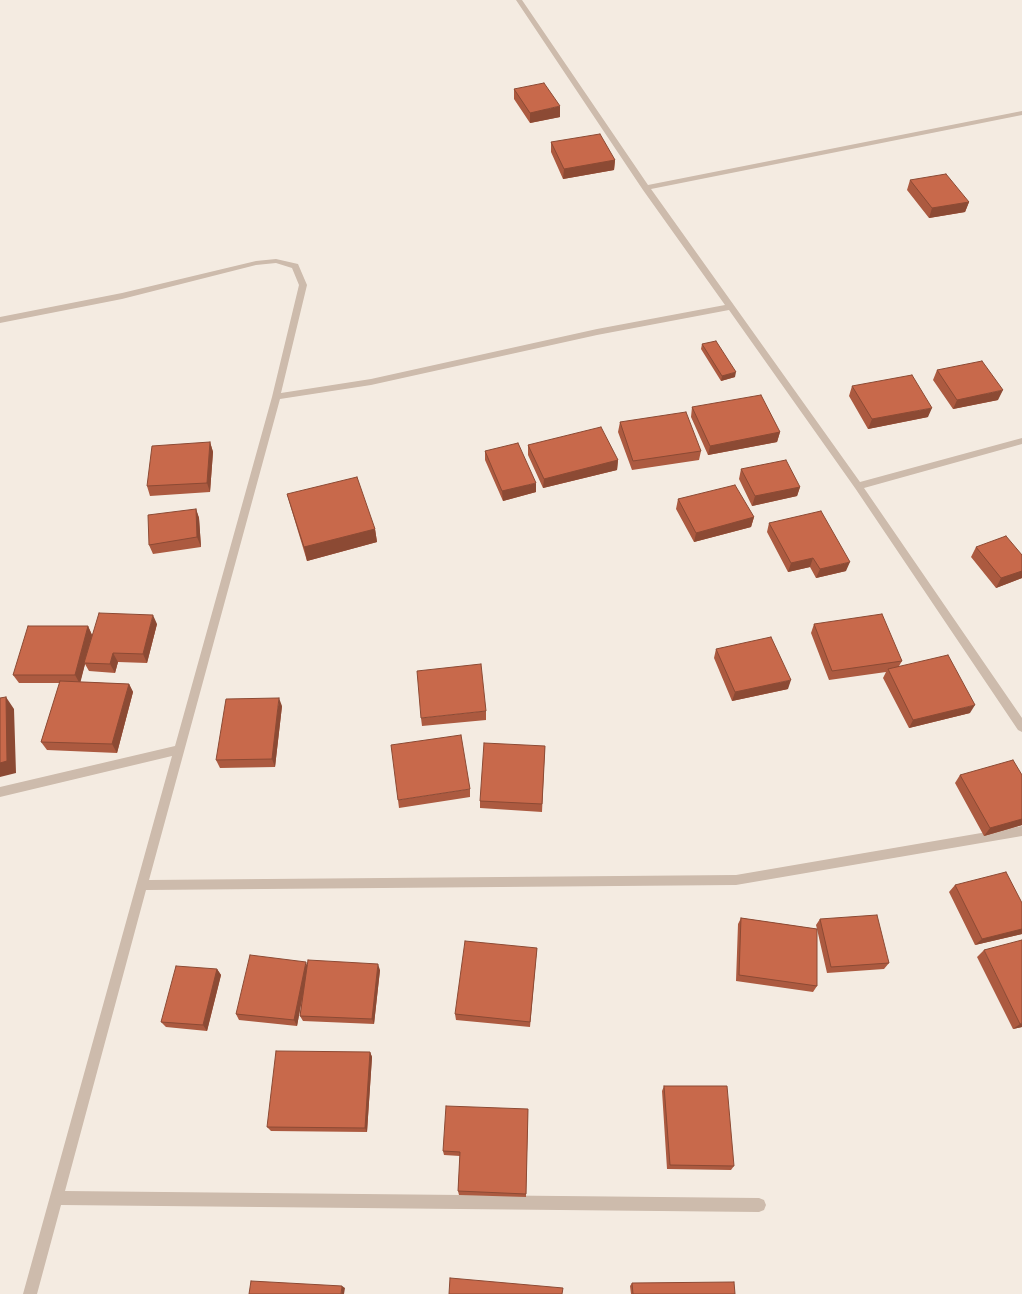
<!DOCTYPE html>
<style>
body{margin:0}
canvas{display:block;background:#f4ebe1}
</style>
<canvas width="1022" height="1294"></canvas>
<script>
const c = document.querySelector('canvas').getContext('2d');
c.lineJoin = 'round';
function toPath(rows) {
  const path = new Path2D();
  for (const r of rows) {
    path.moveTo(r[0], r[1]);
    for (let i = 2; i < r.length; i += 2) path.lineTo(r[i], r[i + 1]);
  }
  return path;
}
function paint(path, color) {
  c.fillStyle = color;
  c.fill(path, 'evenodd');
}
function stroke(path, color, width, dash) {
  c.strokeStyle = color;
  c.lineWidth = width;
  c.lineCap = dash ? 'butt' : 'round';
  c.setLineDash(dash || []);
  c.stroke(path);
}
paint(toPath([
 [516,0,522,0,648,185,1022,111,1022,115,651,189,860,482,1022,438,1022,444,864,488,1022,718,1022,732,1018,730,855,488,729,310,597,335,371,385,280,399,149,880,736,875,1022,826,1022,836,736,885,146,890,65,1191,759,1198,764,1200,766,1205,764,1210,759,1212,61,1205,37,1294,23,1294,172,756,0,797,0,787,175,746,272,397,299,285,292,268,276,263,256,265,122,299,0,323,0,317,122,293,256,261,276,259,298,264,307,285,281,393,371,379,597,329,725,305,643,190,516,0]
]), '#cdbbac');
paint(toPath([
 [514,89,560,117,530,123,514,99],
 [551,142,615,160,614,170,563,179,551,152],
 [910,180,969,202,965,212,929,218,907,190],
 [702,344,735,377,721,381,701,349],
 [937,370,998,400,953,409,933,380],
 [852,386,928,417,868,429,849,396],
 [692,407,780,432,777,442,708,455,691,417],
 [620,422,701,451,699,460,632,470,618,432],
 [210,442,213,452,210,492,150,496,147,486],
 [528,445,618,460,617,470,543,488,528,455],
 [485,451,536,492,503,501,485,460],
 [741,469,800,487,797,496,752,506,739,479],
 [287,494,375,529,377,542,307,561,291,508],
 [678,499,754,517,751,527,694,542,676,509],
 [196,509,199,518,201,547,153,554,149,545],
 [769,523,846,571,816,578,810,567,788,572,767,532],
 [976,547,1022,555,1022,578,996,588,971,557],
 [157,624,147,663,118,662,115,673,89,671,85,664,80,682,129,684,133,692,117,753,47,750,41,742,60,683,19,683,13,675,88,626,92,635],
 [814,624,902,661,899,666,970,713,909,728,883,678,886,672,829,680,811,633],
 [716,649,788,689,732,701,714,658],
 [282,706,275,767,220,768,216,760],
 [486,711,486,720,422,726,421,718],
 [545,746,542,812,480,808,480,801],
 [960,775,1022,775,1022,825,984,836,955,783],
 [470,789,470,797,399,808,398,800],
 [955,885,1022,903,1022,934,975,945,949,892],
 [741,918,817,929,816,925,820,919,889,963,884,969,827,973,817,929,817,986,813,992,736,981,738,924],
 [537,948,530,1027,456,1020,455,1014],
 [984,950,1022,1027,1013,1029,977,957],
 [307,965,380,970,374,1024,303,1021,300,1016,302,998,297,1026,239,1020,236,1014],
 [217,969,221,975,207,1031,166,1027,161,1022],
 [370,1052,372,1057,367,1132,271,1131,267,1127],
 [664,1086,734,1166,731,1170,667,1169,662,1091],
 [528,1109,526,1197,459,1195,458,1191,460,1156,444,1155,443,1151],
 [632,1283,735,1294,631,1294,630,1286]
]), '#ac5a40');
paint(toPath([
 [560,106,560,117,530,123,530,113],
 [615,160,614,170,563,179,564,169],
 [969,202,965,212,929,218,932,208],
 [736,372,735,377,721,381,722,376],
 [1003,390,998,400,953,409,957,400],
 [932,408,928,417,868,429,872,419],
 [780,432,777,442,708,455,710,446],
 [210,442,213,452,210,492,207,483],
 [618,460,617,470,543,488,544,479],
 [536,483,536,492,503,501,502,491],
 [800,487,797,496,752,506,755,496],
 [196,509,199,518,201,547,197,537],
 [754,517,751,527,694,542,696,533],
 [375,529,377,542,307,561,304,547],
 [813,558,810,567,788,572,791,563],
 [850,562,846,571,816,578,820,569],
 [1022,571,1022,578,996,588,1001,578],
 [153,615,157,624,147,663,143,654],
 [88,626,92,635,84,663,85,664,80,684,75,675],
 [113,653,118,662,115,673,110,664],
 [791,680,788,689,732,701,735,692],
 [129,684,133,692,117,753,112,744],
 [6,697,14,709,16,773,0,777,0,763],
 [279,698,282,706,275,767,272,759],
 [975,705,970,713,909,728,913,720],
 [1022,819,1022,825,984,836,990,828],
 [1022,929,1022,934,975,945,982,939],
 [306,962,308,968,297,1026,294,1020],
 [378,964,380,970,374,1024,372,1019],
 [217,969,221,975,207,1031,203,1025],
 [1022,1023,1022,1027,1013,1029,1020,1024],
 [370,1052,372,1057,367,1132,365,1128],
 [342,1286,345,1288,344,1294,341,1294]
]), '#8c4a34');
const building = toPath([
 [544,83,560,106,530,113,514,89,544,83],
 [600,134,615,160,564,169,551,142,600,134],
 [946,174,969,202,932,208,910,180,946,174],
 [716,341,736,372,722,376,702,344,716,341],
 [982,361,1003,390,957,400,937,370,982,361],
 [912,375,932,408,872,419,852,386,912,375],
 [761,395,780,432,710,446,692,407,761,395],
 [686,412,701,451,633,461,620,422,686,412],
 [601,427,618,460,544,479,528,445,601,427],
 [210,442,207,483,147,486,152,446,210,442],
 [518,443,536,483,502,491,485,451,518,443],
 [786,460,800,487,755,496,741,469,786,460],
 [357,477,375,529,304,547,287,494,357,477],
 [735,485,754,517,696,533,678,499,735,485],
 [196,509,197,537,149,545,148,515,196,509],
 [821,511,850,562,820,569,813,558,791,563,769,523,821,511],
 [1006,536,1022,555,1022,571,1001,578,976,547,1006,536],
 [99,613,153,615,143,654,113,653,110,664,84,663,99,613],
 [882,614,902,661,832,671,814,624,882,614],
 [28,626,88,626,75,675,13,675,28,626],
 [771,637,791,680,735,692,716,649,771,637],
 [948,655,975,705,913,720,888,669,948,655],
 [481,664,486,711,421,718,417,671,481,664],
 [60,681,129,684,112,744,41,742,60,681],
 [6,697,7,761,0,763,0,698,6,697],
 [279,698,272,759,216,760,226,699,279,698],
 [461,735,470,789,398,800,391,745,461,735],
 [484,743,545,746,542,804,480,801,484,743],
 [1013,760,1022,775,1022,819,990,828,960,775,1013,760],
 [1006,872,1022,903,1022,929,982,939,955,885,1006,872],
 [877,915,889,963,831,967,820,919,877,915],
 [741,918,817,929,817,986,739,975,741,918],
 [1022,940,1022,1023,1020,1024,984,950,1022,940],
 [465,941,537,948,530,1022,455,1014,465,941],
 [250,955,306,962,294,1020,236,1014,250,955],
 [308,960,378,964,372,1019,300,1016,308,960],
 [176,966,217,969,203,1025,161,1022,176,966],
 [276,1051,370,1052,365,1128,267,1127,276,1051],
 [664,1086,727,1086,734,1166,670,1165,664,1086],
 [446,1106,528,1109,526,1194,458,1191,460,1152,443,1151,446,1106],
 [450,1278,563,1288,562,1294,449,1294,450,1278],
 [251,1281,342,1286,341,1294,249,1294,251,1281],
 [734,1282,735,1294,633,1294,632,1283,734,1282]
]);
paint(building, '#c8694b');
stroke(building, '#8c4a34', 1);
</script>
